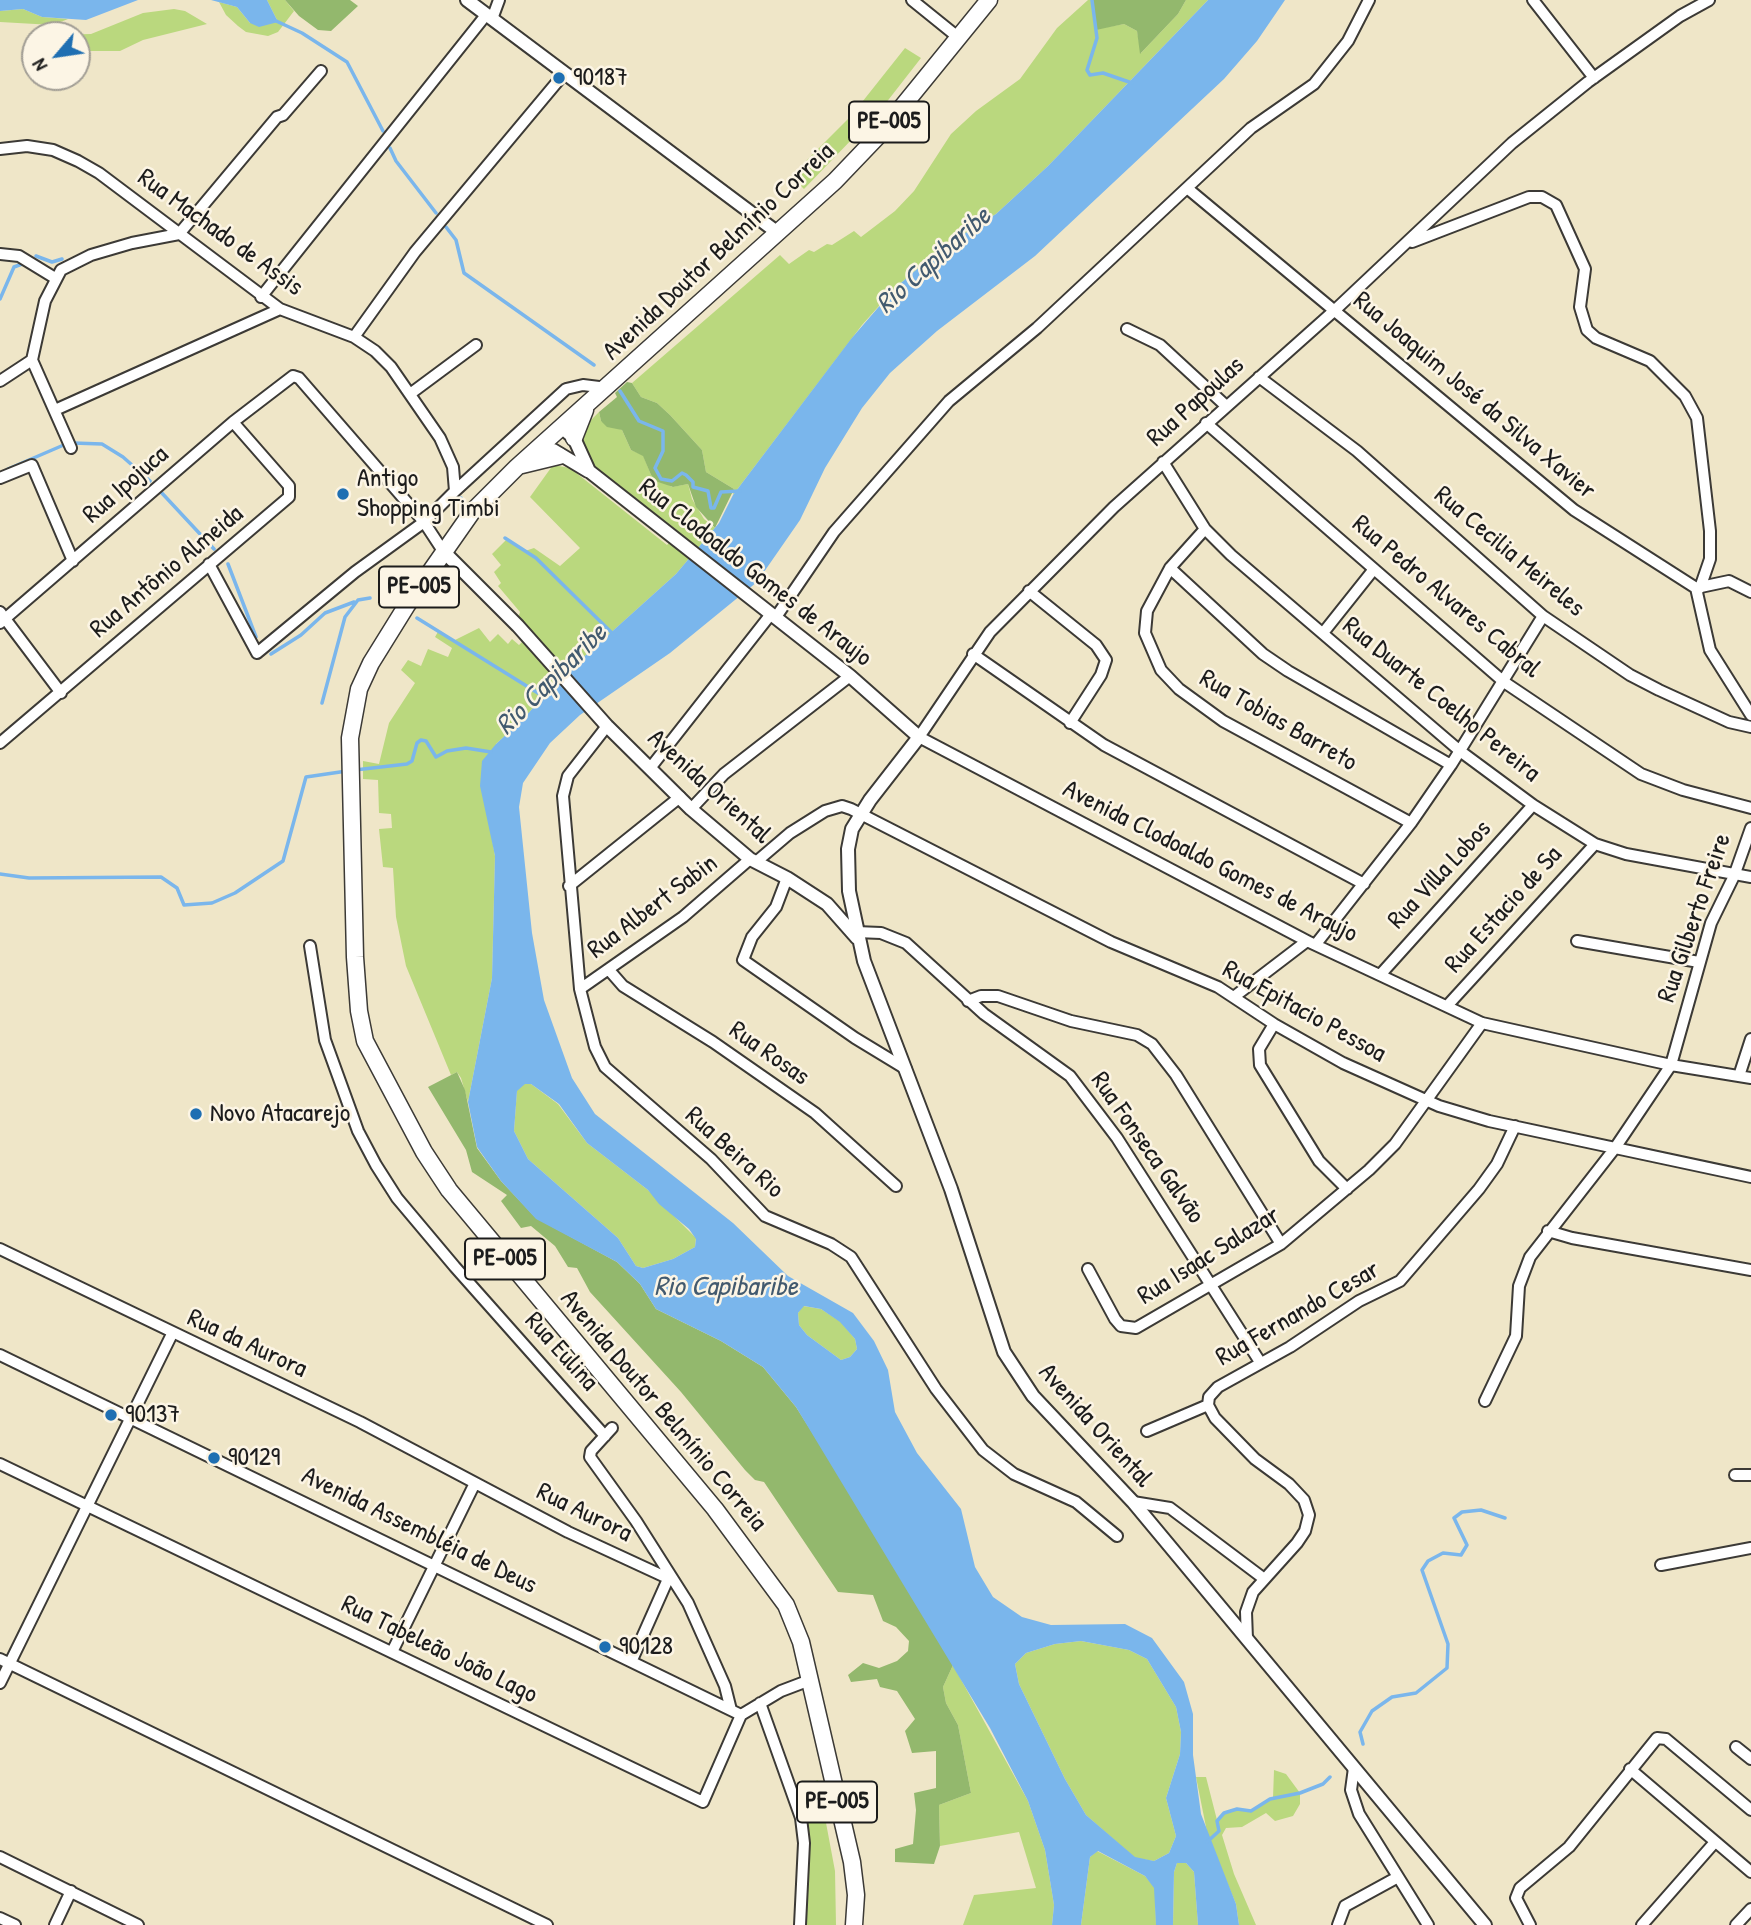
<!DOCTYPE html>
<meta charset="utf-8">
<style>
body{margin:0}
#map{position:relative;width:1751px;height:1925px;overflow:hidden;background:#efe6c8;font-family:"Patrick Hand",sans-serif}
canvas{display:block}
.north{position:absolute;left:21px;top:21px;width:70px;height:70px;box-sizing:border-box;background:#fcf5e5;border:2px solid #a29e95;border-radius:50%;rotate:241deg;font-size:19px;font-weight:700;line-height:28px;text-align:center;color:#1c1c1c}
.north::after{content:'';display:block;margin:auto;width:24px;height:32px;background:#1f6fb2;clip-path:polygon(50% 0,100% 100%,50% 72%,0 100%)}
</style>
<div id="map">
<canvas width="1751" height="1925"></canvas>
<div class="north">N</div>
</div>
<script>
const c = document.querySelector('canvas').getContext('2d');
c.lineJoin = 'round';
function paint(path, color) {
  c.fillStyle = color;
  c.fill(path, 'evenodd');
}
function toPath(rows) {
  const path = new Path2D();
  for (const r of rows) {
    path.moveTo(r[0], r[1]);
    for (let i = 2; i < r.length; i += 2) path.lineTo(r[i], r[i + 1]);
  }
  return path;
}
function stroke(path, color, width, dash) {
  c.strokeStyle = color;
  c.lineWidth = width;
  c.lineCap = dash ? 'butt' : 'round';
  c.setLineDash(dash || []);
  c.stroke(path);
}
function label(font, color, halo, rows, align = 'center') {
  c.font = font + ' "Patrick Hand",sans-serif';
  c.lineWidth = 5;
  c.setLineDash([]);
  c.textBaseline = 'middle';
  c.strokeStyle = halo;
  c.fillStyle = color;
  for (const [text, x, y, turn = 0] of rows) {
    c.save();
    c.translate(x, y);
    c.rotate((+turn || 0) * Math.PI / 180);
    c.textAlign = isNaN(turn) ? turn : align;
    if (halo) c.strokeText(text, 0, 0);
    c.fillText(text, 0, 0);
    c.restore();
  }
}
paint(toPath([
 [267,0,285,0,294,11,278,32,268,36,246,32,238,26,226,15,219,2,237,7,250,23,278,22],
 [1088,0,1092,0,1096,29,1124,24,1137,31,1141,53,1178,14,1186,0,1208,0,1048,166,996,214,943,247,895,288,862,325,733,495,734,489,706,472,702,450,670,415,657,403,641,397,632,383,780,255,789,264,809,250,814,252,827,244,832,245,854,231,861,237,895,211,914,191,951,134,976,111,1020,79,1057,28],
 [23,9,42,17,68,19,53,25,0,22,0,11],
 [174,9,185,11,207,24,143,40,120,51,77,51,77,35,52,35,91,34,143,13],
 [905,48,921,58,882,108,804,189,791,176,851,116],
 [599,412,601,421,622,430,631,450,643,455,651,475,672,487,688,484,692,499,704,519,715,528,676,574,565,674,517,621,520,612,498,586,501,583,494,572,501,565,492,554,506,540,525,551,534,548,560,566,580,548,530,497,553,465,570,468,667,545,678,533,588,463,582,451,586,425],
 [479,628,490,642,498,634,508,644,512,639,519,645,522,642,557,681,525,717,496,744,489,822,495,856,492,978,468,1102,461,1078,457,1072,451,1075,406,966,396,917,393,868,383,867,379,829,392,828,391,814,379,813,378,780,363,779,363,761,379,764,389,723,415,683,401,670,408,660,421,666,428,649,448,657,452,648,435,637,439,630,453,641],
 [525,1083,531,1084,558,1104,587,1143,648,1190,696,1238,695,1247,673,1259,643,1268,636,1266,618,1238,528,1159,514,1131,517,1090],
 [803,1306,821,1309,841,1322,855,1339,857,1349,850,1357,841,1360,807,1335,799,1325,798,1313],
 [1081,1641,1129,1650,1147,1659,1176,1707,1181,1732,1180,1754,1166,1798,1176,1836,1169,1853,1154,1861,1135,1858,1086,1815,1065,1779,1019,1684,1015,1664,1026,1653,1055,1644],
 [953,1665,1028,1801,1045,1850,1054,1905,1052,1925,963,1925,974,1895,1036,1888,1019,1832,940,1846,939,1805,971,1793,958,1725,946,1703,943,1687],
 [1274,1770,1286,1774,1300,1793,1300,1804,1293,1816,1275,1821,1266,1813,1242,1827,1226,1828,1222,1835,1234,1874,1256,1925,1239,1925,1236,1904,1208,1837,1196,1777,1206,1777,1217,1820,1224,1813,1237,1809,1251,1811,1273,1798],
 [818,1780,835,1871,836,1925,805,1925,810,1849,806,1817,796,1788],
 [1097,1851,1145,1876,1155,1888,1156,1925,1081,1925,1090,1857],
 [1177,1863,1186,1863,1194,1872,1198,1925,1173,1925,1174,1872]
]), '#bad87e');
paint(toPath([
 [285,0,350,0,358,6,331,31,318,30,299,16],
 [1092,0,1186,0,1178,14,1140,54,1137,31,1124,24,1096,30],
 [627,382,632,383,641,397,657,403,670,415,702,450,706,472,734,489,715,528,696,507,688,484,673,487,658,482,651,475,643,456,631,450,622,430,607,427,601,421,599,412,617,397,615,393],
 [457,1072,465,1090,477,1148,501,1181,536,1218,617,1262,640,1284,656,1309,721,1341,763,1367,796,1407,855,1500,953,1665,943,1687,946,1703,958,1725,971,1793,939,1805,940,1846,934,1864,895,1862,895,1849,913,1844,916,1810,914,1793,936,1788,936,1751,912,1753,905,1731,915,1719,897,1691,880,1687,877,1679,851,1682,848,1675,863,1663,879,1668,897,1661,908,1651,909,1641,896,1627,883,1621,873,1595,838,1592,764,1482,755,1480,745,1470,681,1392,590,1292,577,1268,568,1267,555,1246,531,1226,521,1228,501,1201,507,1195,472,1172,466,1150,428,1087]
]), '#93b86d');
paint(toPath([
 [0,0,138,0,86,20,42,17,23,9,0,11],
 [211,0,267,0,278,22,259,27,250,23,237,7],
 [1208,0,1285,0,1257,41,1224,79,1035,256,937,331,890,373,862,408,825,468,800,520,757,582,670,653,580,715,550,743,523,783,519,807,532,933,544,1000,572,1078,595,1114,733,1223,788,1276,853,1313,874,1341,888,1370,895,1412,917,1453,961,1509,975,1567,993,1597,1022,1617,1051,1625,1125,1624,1152,1638,1184,1682,1193,1714,1193,1755,1201,1814,1236,1904,1239,1925,1198,1925,1194,1872,1186,1863,1177,1863,1174,1872,1173,1925,1156,1925,1154,1888,1145,1876,1098,1851,1090,1857,1081,1925,1052,1925,1054,1905,1045,1850,1028,1801,990,1728,796,1407,763,1367,721,1341,656,1309,640,1284,617,1262,536,1219,501,1181,477,1147,468,1102,492,978,495,856,480,786,482,761,496,744,525,717,557,681,676,574,719,523,733,495,851,339,895,288,943,247,996,214,1048,166],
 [525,1084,531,1084,559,1104,587,1143,648,1190,659,1204,689,1229,696,1239,695,1247,673,1259,643,1268,636,1266,618,1238,528,1159,514,1131,517,1091],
 [804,1306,821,1309,840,1322,855,1339,857,1349,850,1357,841,1360,807,1335,799,1325,798,1313],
 [1081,1641,1129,1650,1147,1659,1176,1707,1181,1732,1180,1754,1166,1798,1176,1836,1169,1853,1154,1861,1135,1857,1086,1815,1065,1779,1019,1684,1015,1664,1026,1653,1055,1644]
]), '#7ab6ec');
stroke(toPath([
 [1092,0,1097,38,1087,70,1090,75,1103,73,1132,83],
 [274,20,302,33,347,62,383,131],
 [390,148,396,161,436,213],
 [446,227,456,240,464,273,594,365],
 [36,256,52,262,62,259],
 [0,299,14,267,22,264],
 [620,391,639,421,663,431,663,451,655,468,661,479,672,481,682,473,686,475,693,482,693,487,708,491,711,508,714,508,721,492,740,491],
 [73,443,102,444,123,457,150,481],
 [8,469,66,444],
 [160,491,214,549],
 [461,498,464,503],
 [505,538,536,558,615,636],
 [228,564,256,637],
 [417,618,546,698],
 [271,654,301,635,325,613,354,602],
 [322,703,345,617,358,600,370,598],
 [355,770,407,764,412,761,417,743,421,740,426,741,436,757,447,751,466,748,491,752],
 [0,874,29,878,161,877,177,888,184,905,212,903,235,893,283,861,306,777,347,771],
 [1363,1744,1360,1732,1372,1711,1392,1697,1416,1693,1447,1668,1448,1644,1422,1570,1428,1561,1443,1553,1461,1555,1467,1545,1454,1518,1462,1512,1481,1510,1505,1518],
 [1207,1842,1219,1831,1217,1821,1224,1813,1237,1809,1251,1811,1270,1799,1300,1793,1323,1784,1330,1777]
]), '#7ab6ec', 3.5);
const minor = toPath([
 [912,0,959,38],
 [1533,0,1594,78],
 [1709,0,1680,16,1588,82,1512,143,1335,310,1114,507,990,632,919,737,1307,941,1482,1023,1671,1065,1751,1078],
 [492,19,499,0],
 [0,149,27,146,53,150,78,161,99,173,280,309,354,337,375,351,391,367,440,438,453,467,455,491,424,522,355,572,257,653,209,564],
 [1187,188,1574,510,1696,588,1729,581,1751,592],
 [1412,242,1529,197,1542,197,1556,205,1585,269,1580,307,1587,330,1596,338,1650,361,1685,396,1697,418,1710,531,1710,559,1700,588],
 [0,254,19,256,55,278],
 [261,297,486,15],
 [1127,329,1160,345,1225,405],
 [354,337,415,252,563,75],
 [32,360,71,448],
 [1259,377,1357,451,1543,616,1630,675,1659,690,1729,722,1751,727],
 [0,381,32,360,45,301,61,270,91,255,132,243,179,234,277,117,283,115,321,71],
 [410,394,476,345],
 [55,410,280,309],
 [1206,423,1504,682,1641,774,1683,790,1751,808],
 [1163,462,1205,529,1231,555,1460,751,1533,805,1595,844,1626,854,1751,877],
 [0,478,32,465,73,561],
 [455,491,566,389,583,385,607,388],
 [1205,529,1170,568,1147,611,1145,633,1161,670,1179,689,1223,721,1411,823],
 [1170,568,1263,654,1288,671,1451,765],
 [1696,588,1710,650,1751,715],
 [1029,591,1096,645,1106,660,1101,675,1070,723],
 [0,612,61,693],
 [776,617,834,532,949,401,1037,328,1251,128,1314,84,1348,41,1369,0],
 [0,623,233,422,293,376,299,378,424,522,443,551],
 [1323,633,1374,569],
 [973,654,1104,745,1364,884],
 [607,726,568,776,563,796,580,989,595,1047,605,1067,711,1159,765,1216,831,1244,851,1257,936,1389,983,1450,1014,1474,1076,1502,1117,1536],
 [0,743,289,497,289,486,233,422],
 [651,767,771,614],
 [691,809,724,774,850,676],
 [756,862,790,833,825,811,842,806,851,809,1111,942,1218,987,1274,1024,1343,1063,1439,1106,1489,1121,1751,1177],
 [787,878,776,907,752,937,743,960,855,1038,906,1069],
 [569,886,680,797],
 [856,932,881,933,906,943,984,1014,1070,1076,1117,1138,1260,1362],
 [1577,941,1699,962],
 [1316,944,1411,823,1451,765,1543,616],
 [310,946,325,1040,358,1131,376,1165,397,1198,455,1267,605,1436],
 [609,970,623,986,713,1042,815,1113,896,1186],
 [1380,975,1533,805],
 [580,989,683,917,750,859],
 [1235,996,1307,941],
 [968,1001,981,996,998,996,1071,1021,1137,1035,1152,1044,1176,1075,1281,1244],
 [1447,1006,1595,844],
 [1274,1024,1259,1049,1260,1065,1319,1161,1347,1189],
 [1739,1076,1751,1039],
 [1548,1231,1572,1238,1751,1270],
 [0,1249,360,1422,568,1532,674,1581],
 [1088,1269,1115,1319,1121,1326,1136,1328,1281,1244,1369,1170,1395,1144,1482,1023],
 [0,1355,741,1715],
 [1485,1401,1516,1336,1519,1286,1530,1257,1615,1148,1671,1065,1711,923,1734,876,1751,828],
 [612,1428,591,1451,590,1457,636,1521,688,1603,725,1686,731,1710],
 [1147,1431,1208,1405],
 [0,1464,703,1802,741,1715,781,1691,810,1680],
 [1735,1475,1751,1475],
 [1133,1502,1170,1508,1263,1578],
 [1661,1565,1751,1548],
 [1247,1639,1246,1612,1253,1592,1297,1543,1305,1531,1309,1515,1304,1500,1289,1484,1255,1459,1215,1418,1208,1405,1209,1397,1218,1387,1290,1347,1359,1301,1400,1281,1479,1189,1497,1164,1515,1126],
 [392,1652,475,1483],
 [0,1659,547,1925],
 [632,1660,668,1579],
 [0,1683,172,1334],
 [760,1703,801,1818,804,1843,800,1925],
 [1736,1747,1751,1759],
 [1354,1768,1351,1790,1359,1814,1428,1925],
 [1630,1769,1751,1872],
 [0,1857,138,1925],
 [0,1918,15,1925],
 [55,1925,71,1891],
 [1338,1925,1345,1906,1398,1877],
 [1530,1925,1516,1898,1520,1888,1569,1847,1657,1738,1666,1739,1751,1810],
 [1642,1925,1715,1842],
 [1736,1925,1751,1909]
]);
const tertiary = toPath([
 [467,0,778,233],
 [567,432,574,438,589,471,850,676,919,737,870,800,852,829,848,849,849,891,864,961,951,1189,1004,1352,1033,1396,1133,1502,1485,1925],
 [553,450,588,471],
 [443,551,518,626,607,726,691,809,750,859,787,878,827,904,857,938]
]);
const primary = toPath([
 [574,438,585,410],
 [522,465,559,456],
 [854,1925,856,1895,852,1862,801,1642,786,1605,715,1509,449,1190,424,1152,365,1041,359,1011,355,957,350,738,359,689,371,663,407,605,472,512,517,467,835,181,880,134,989,0]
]);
stroke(minor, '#3c3a36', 14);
stroke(tertiary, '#3c3a36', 16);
stroke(primary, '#3c3a36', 19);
stroke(minor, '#fff', 10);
stroke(tertiary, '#fff', 12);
stroke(primary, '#fff', 16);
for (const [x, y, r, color] of [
 [559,78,7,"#1f6fb2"],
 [343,494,7,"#1f6fb2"],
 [196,1114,7,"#1f6fb2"],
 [111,1415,7,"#1f6fb2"],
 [214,1458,7,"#1f6fb2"],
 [605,1647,7,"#1f6fb2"]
]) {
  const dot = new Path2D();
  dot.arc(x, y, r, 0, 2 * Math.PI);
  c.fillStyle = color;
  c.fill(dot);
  stroke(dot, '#fcf5e5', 2.5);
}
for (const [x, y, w] of [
 [889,122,80],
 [419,587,80],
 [505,1259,80],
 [837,1802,80]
]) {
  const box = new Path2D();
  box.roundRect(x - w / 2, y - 20.5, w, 41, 5);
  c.fillStyle = '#fcf5e5';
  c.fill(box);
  stroke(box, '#1c1c1c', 2);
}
label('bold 24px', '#1c1c1c', null, [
 ["PE-005",889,122],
 ["PE-005",419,587],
 ["PE-005",505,1259],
 ["PE-005",837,1802]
]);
label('26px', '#1c1c1c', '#fcf5e5', [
 ["90187",573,78],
 ["Antigo",357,479],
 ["Shopping Timbi",357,509],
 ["Novo Atacarejo",210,1114],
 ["90137",125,1415],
 ["90129",228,1458],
 ["90128",619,1647]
], 'left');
label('26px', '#1c1c1c', '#fcf5e5', [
 ["Rua Machado de Assis",220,233,36],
 ["Avenida Doutor Belmínio Correia",719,252,-43],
 ["Rua Joaquim José da Silva Xavier",1474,396,40],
 ["Rua Papoulas",1196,402,-42],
 ["Rua Ipojuca",126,485,-41],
 ["Rua Cecilia Meireles",1509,552,40],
 ["Rua Antônio Almeida",167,572,-40],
 ["Rua Clodoaldo Gomes de Araujo",755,573,38],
 ["Rua Pedro Alvares Cabral",1446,597,40],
 ["Rua Duarte Coelho Pereira",1441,700,39],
 ["Rua Tobias Barreto",1278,721,30],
 ["Avenida Oriental",709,787,42],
 ["Avenida Clodoaldo Gomes de Araujo",1210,862,27],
 ["Rua Villa Lobos",1440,875,-47],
 ["Rua Albert Sabin",653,907,-37],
 ["Rua Estacio de Sa",1504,910,-48],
 ["Rua Gilberto Freire",1695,918,-71],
 ["Rua Epitacio Pessoa",1304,1012,29],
 ["Rua Rosas",769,1054,35],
 ["Rua Fonseca Galvão",1147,1148,55],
 ["Rua Beira Rio",734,1153,42],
 ["Rua Isaac Salazar",1209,1256,-32],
 ["Rua Fernando Cesar",1298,1314,-30],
 ["Rua da Aurora",247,1344,25],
 ["Rua Eulina",561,1352,48],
 ["Avenida Doutor Belmínio Correia",663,1411,50],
 ["Avenida Oriental",1095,1426,48],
 ["Rua Aurora",584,1513,26],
 ["Avenida Assembléia de Deus",419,1531,26],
 ["Rua Tabeleão João Lago",439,1650,26]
]);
label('italic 28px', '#425a6f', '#fcf5e5', [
 ["Rio Capibaribe",934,261,-42],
 ["Rio Capibaribe",552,680,-45],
 ["Rio Capibaribe",726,1288]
]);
</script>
